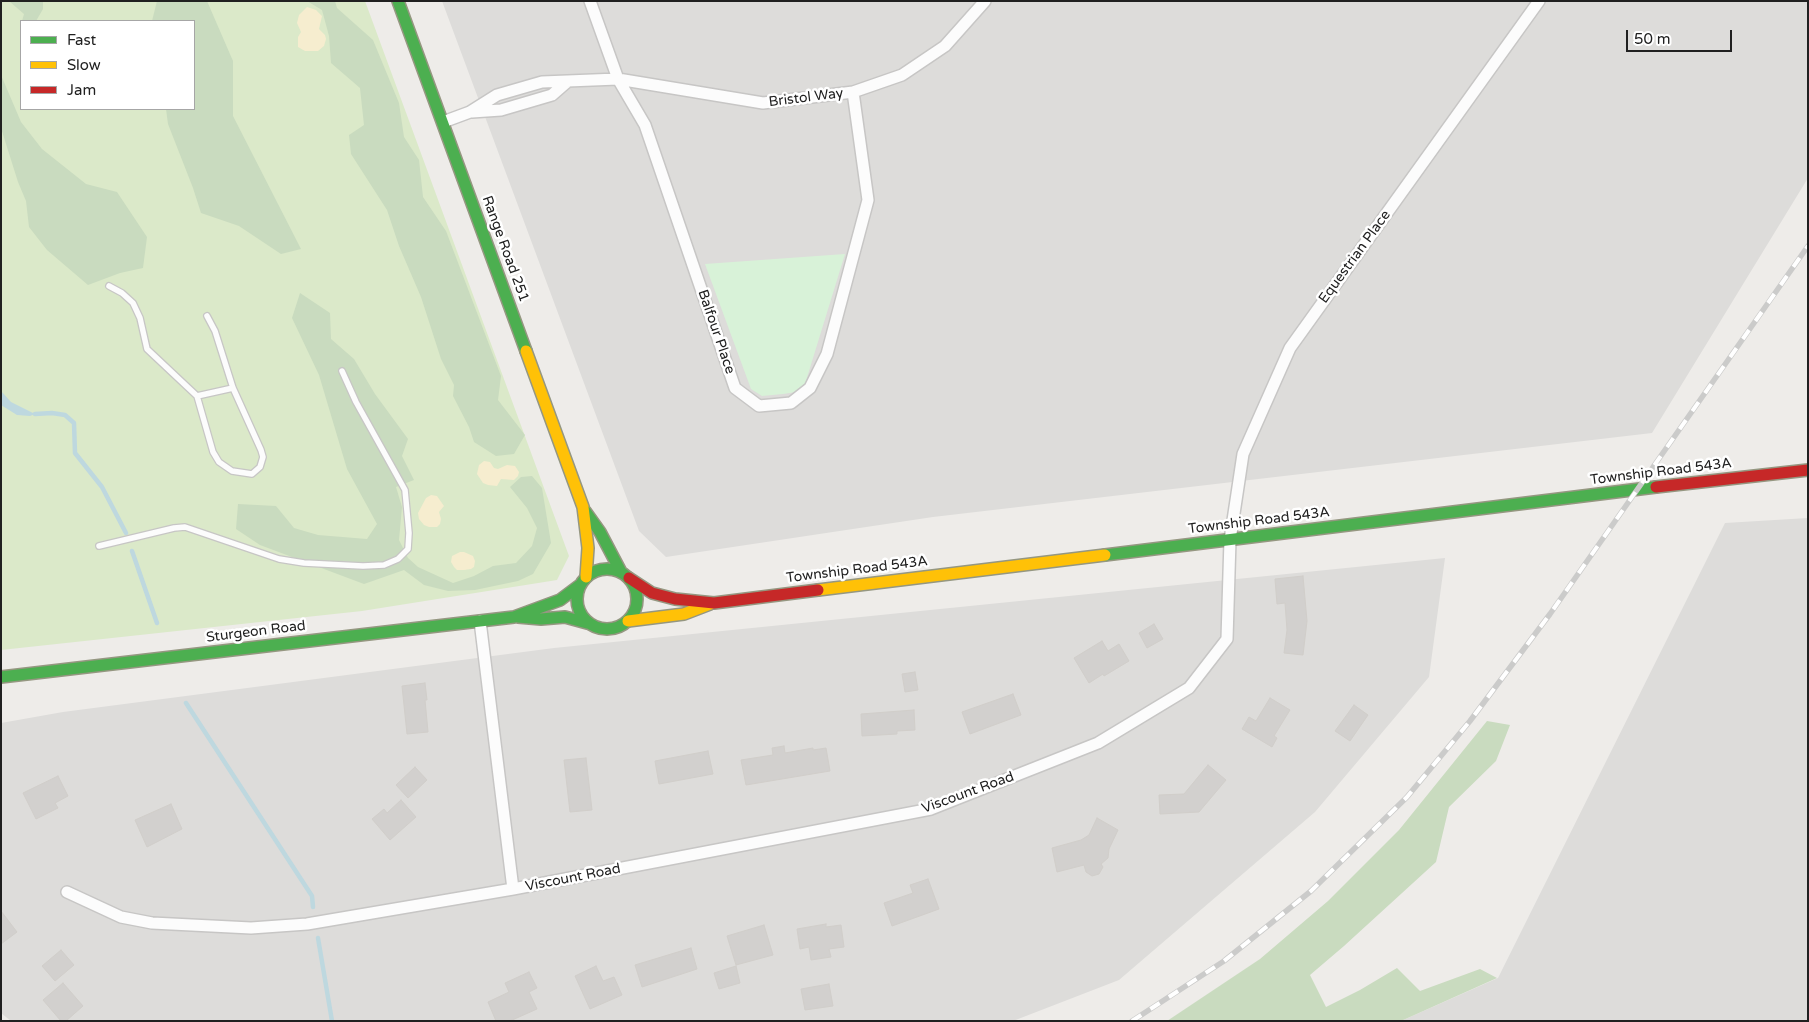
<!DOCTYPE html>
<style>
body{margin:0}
#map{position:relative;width:1809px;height:1022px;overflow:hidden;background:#eeece9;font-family:"Varela Round",sans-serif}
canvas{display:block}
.frame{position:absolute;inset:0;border:2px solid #202020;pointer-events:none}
.legend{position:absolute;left:20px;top:20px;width:175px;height:90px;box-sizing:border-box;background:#fff;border:1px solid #a6a6a6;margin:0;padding:6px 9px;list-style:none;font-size:15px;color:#202020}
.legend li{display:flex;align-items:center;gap:10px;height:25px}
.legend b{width:25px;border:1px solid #a6a6a6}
.scale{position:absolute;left:1626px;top:30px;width:106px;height:22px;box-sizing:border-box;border:2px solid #202020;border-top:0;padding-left:6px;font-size:15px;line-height:18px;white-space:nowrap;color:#202020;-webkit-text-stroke:4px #fff;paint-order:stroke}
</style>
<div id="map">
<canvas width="1809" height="1022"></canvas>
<div class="frame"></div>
<ul class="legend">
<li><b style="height:6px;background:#4caf50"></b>Fast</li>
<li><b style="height:6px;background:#ffc107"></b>Slow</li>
<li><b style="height:6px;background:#c62828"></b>Jam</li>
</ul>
<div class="scale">50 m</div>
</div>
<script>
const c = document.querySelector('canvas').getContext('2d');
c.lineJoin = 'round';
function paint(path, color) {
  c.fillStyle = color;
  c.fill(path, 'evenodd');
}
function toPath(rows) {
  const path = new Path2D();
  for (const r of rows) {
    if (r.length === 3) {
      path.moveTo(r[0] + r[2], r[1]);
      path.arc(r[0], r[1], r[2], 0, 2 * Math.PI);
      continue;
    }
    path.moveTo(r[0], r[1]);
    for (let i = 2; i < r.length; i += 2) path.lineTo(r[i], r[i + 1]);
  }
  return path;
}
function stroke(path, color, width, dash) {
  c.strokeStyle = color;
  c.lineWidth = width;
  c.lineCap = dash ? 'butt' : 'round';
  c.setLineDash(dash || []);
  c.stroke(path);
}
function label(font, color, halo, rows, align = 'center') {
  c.font = font + ' "Varela Round",sans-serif';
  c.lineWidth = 5;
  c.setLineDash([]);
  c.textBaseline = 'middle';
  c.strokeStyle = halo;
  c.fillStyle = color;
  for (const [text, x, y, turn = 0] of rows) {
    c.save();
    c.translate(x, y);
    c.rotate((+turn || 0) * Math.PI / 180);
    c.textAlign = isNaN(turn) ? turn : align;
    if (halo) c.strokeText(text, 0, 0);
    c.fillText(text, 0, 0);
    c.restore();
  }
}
paint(toPath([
 [442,1,1808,1,1808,178,1652,433,933,517,666,557,639,531],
 [1808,518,1808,1021,1401,1021,1498,978,1725,523],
 [1445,558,1429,677,1315,812,1119,980,1013,1021,11,1021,1,1013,1,723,63,712,554,648]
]), '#dddcda');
paint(toPath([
 [1,1,365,1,569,556,557,580,362,611,1,650],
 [21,21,194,21,194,109,21,109]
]), '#dbe9c9');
paint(toPath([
 [9,1,43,1,43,9,36,21,22,21,24,14],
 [157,1,207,1,233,61,233,116,301,249,281,254,239,226,201,213,193,188,168,124,166,109,194,109,194,21,152,21],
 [307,1,335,1,337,8,373,40,399,103,404,137,419,160,423,197,446,231,501,376,498,400,525,435,514,454,496,456,474,442,469,427,453,396,454,385,441,359,421,297,399,246,387,210,351,154,349,135,364,125,360,88,331,63,329,36,322,10],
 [1,75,21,122,42,149,86,184,117,192,147,237,143,268,120,273,88,285,47,250,29,227,26,201,18,182,1,128],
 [300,293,330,313,331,339,354,359,375,394,408,439,402,456,414,480,396,487,402,507,399,540,408,558,418,567,453,583,474,576,493,566,516,563,532,546,537,528,527,508,510,487,521,477,532,476,542,488,551,543,533,574,518,581,475,590,448,591,424,585,404,570,364,584,260,545,236,529,238,504,276,506,294,528,318,535,367,539,377,524,347,469,319,375,292,318],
 [1487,721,1510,725,1496,761,1449,807,1436,862,1344,946,1310,975,1326,1007,1360,990,1397,968,1420,991,1480,969,1497,978,1401,1021,1167,1021,1260,959,1328,901,1399,830]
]), '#c9dbbf');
paint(toPath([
 [307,7,316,10,322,16,319,29,325,35,326,39,324,46,318,51,305,51,298,47,298,37,301,32,297,23,299,15],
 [484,461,490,462,494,468,498,469,507,465,515,466,519,472,518,476,514,480,501,479,497,486,488,485,483,483,477,474,479,465],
 [431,495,437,496,444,506,439,512,441,519,440,524,437,527,429,527,424,525,419,519,418,513,426,498],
 [460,552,464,552,473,556,475,561,474,567,471,569,464,570,457,570,454,567,451,562,452,556]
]), '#f6edcf');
paint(toPath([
 [845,254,805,384,796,392,783,394,762,396,751,389,705,264]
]), '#d8f2d8');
paint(toPath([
 [1,391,11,402,35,414,30,416,17,415,1,405]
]), '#bed8df');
stroke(toPath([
 [35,414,52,413,65,415,74,423,75,453,102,487,126,533],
 [132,551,157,623],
 [186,703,312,896,313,907],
 [318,938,332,1021]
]), '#bed8df', 4.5);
const building = toPath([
 [1303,576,1307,621,1303,655,1284,653,1287,630,1285,603,1277,604,1275,579,1303,576],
 [1154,624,1163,639,1147,648,1139,633,1154,624],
 [1102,641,1108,651,1119,644,1129,661,1104,676,1103,674,1089,683,1074,658,1102,641],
 [915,672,918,690,905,692,902,674,915,672],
 [425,683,427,700,425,700,428,732,407,734,402,686,425,683],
 [1013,694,1021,715,970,734,962,712,1013,694],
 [1270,698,1290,710,1274,736,1277,738,1272,747,1242,729,1249,717,1256,721,1270,698],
 [1354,705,1368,715,1350,741,1335,731,1354,705],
 [914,710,915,730,897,731,897,734,862,736,861,714,914,710],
 [784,746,785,753,813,748,813,750,826,748,830,771,746,785,741,760,773,755,772,748,784,746],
 [708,751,713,774,659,784,655,761,708,751],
 [586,758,592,810,570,812,564,760,586,758],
 [1208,765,1226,780,1199,812,1160,814,1159,795,1184,794,1208,765],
 [415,767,427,780,408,798,396,785,415,767],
 [58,776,68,796,55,803,58,808,36,819,23,793,58,776],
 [401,800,416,817,390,840,372,819,384,809,387,813,401,800],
 [171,804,182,829,147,847,135,820,171,804],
 [1097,818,1118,830,1109,849,1108,858,1101,864,1103,867,1099,874,1092,876,1086,872,1084,865,1057,872,1052,848,1081,840,1089,835,1097,818],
 [928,879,939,909,892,926,884,903,913,893,910,885,928,879],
 [1,911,17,932,1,944,1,911],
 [826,924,826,927,841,925,844,947,829,949,831,957,811,960,809,947,800,949,797,929,826,924],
 [764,925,773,955,736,965,727,936,764,925],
 [691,948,697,969,642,987,635,965,691,948],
 [61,950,74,965,55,981,42,966,61,950],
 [596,966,603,981,614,977,622,995,590,1009,575,976,596,966],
 [736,966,740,983,719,989,714,973,736,966],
 [529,972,537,988,529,992,537,1009,510,1021,496,1021,488,1002,509,992,505,983,529,972],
 [63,983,83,1006,66,1021,61,1021,43,1000,63,983],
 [829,984,833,1006,805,1010,801,989,829,984]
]);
paint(building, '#d2d0ce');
stroke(building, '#d1ceca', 1);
const lane = toPath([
 [109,286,122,293,133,303,140,318,147,349,197,396,213,452,219,462,232,471,252,474,260,467,263,457,261,450,233,388,215,331,207,316],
 [197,396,233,388],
 [99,546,174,528,185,527,279,559,304,563,363,566,384,565,398,559,408,549,409,533,405,490,356,402,342,371]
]);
const street = toPath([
 [590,1,618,79,645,125,735,388,759,406,791,403,810,388,827,354,868,200,853,92],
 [472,112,501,110,552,95,568,81],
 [443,122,470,112,497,95,542,82,618,79,763,103,853,92,902,75,945,46,985,1],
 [480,621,513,889],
 [67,892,121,917,152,923,251,928,307,924,513,889,931,809,1098,743,1189,688,1227,639,1230,540,1243,454,1290,348,1539,1]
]);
const fast = toPath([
 [398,1,526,351],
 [585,511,600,532,621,572],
 [1105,555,1656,487],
 [607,599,30],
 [518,617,541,619,565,617,587,623],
 [1,677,514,617,560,600,580,585]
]);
const slow = toPath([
 [526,351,583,507,588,548,586,577],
 [818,590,1105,555],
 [628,621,684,614,710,604]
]);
const jam = toPath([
 [1656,487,1808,470],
 [629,578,652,593,675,599,714,603,818,590]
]);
stroke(lane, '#c7c6c5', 8);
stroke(street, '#c7c6c5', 14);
stroke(fast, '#959781', 14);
stroke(slow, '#959781', 14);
stroke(jam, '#959781', 14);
stroke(lane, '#fcfcfc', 5.5);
stroke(street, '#fcfcfc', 11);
stroke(fast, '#4caf50', 11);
stroke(slow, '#ffc107', 11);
stroke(jam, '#c62828', 11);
const rail = toPath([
 [1132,1021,1224,961,1311,891,1407,797,1470,721,1550,614,1808,246]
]);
stroke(rail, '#cbcbca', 5.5);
stroke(rail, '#fff', 4, [11]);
label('14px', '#202020', '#fff', [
 ["Bristol Way",806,98,-7],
 ["Range Road 251",505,249,70],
 ["Equestrian Place",1355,257,-54],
 ["Balfour Place",716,332,71],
 ["Township Road 543A",1661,472,-7],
 ["Township Road 543A",1259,521,-7],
 ["Township Road 543A",857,570,-7],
 ["Sturgeon Road",256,632,-7],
 ["Viscount Road",968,793,-20],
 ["Viscount Road",573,878,-11]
]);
</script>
